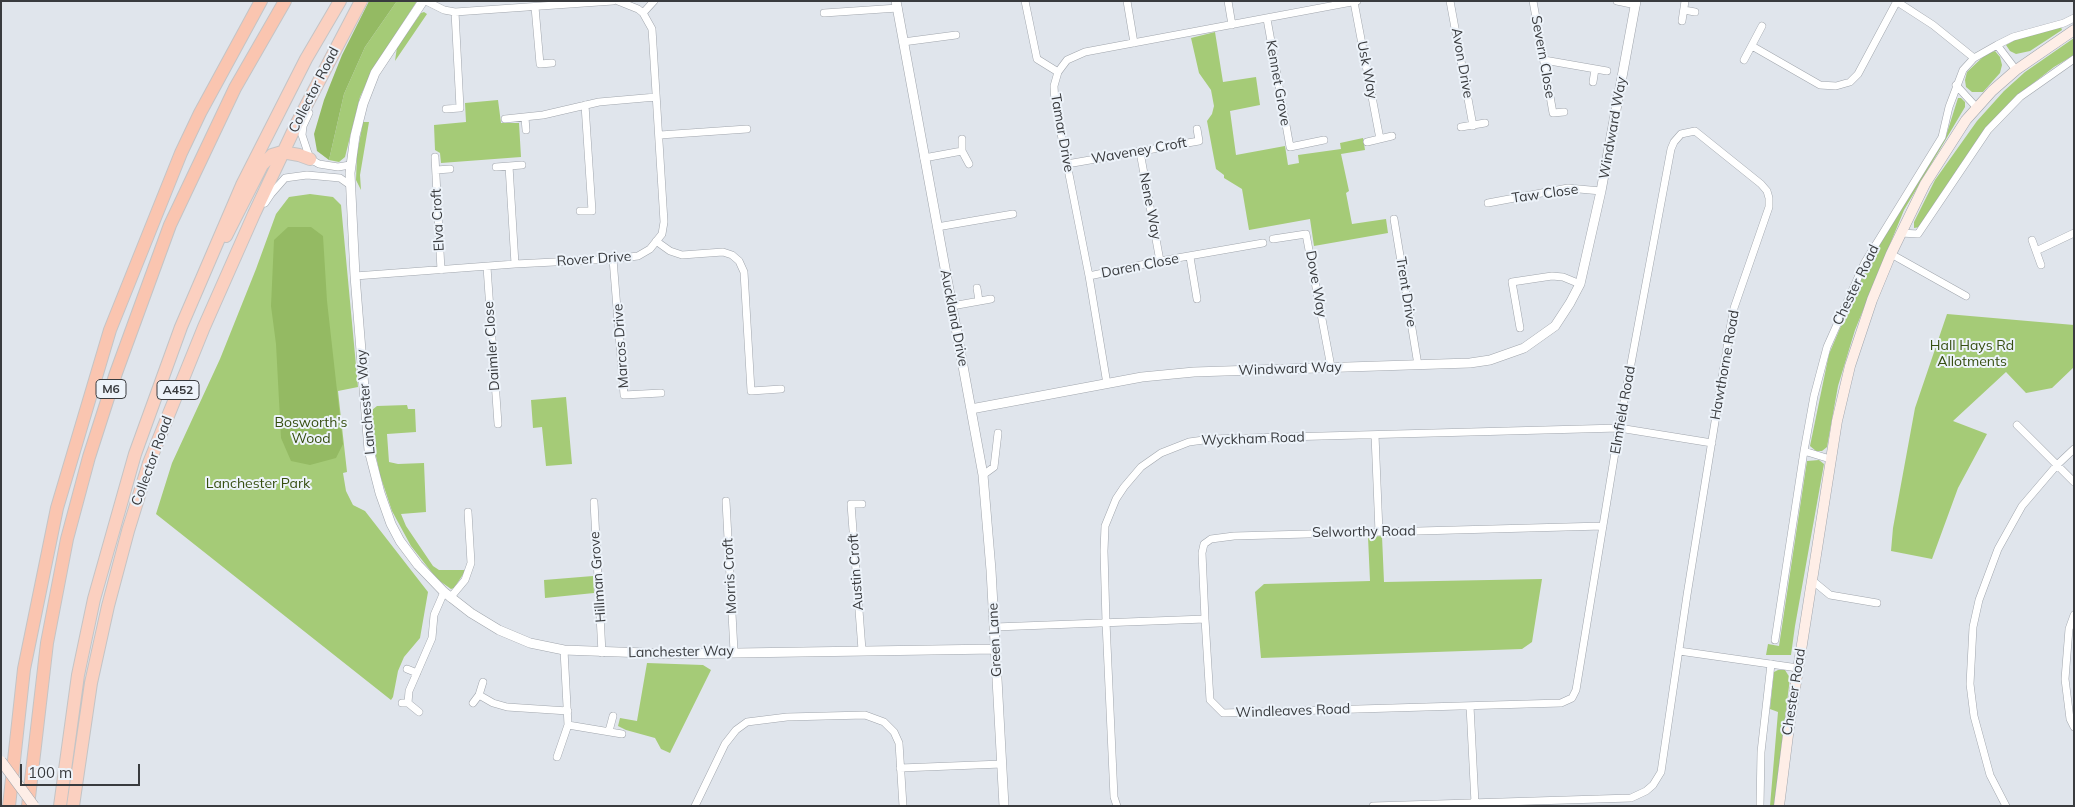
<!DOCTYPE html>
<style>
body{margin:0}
#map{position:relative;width:2075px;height:807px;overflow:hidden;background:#e0e5ec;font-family:Mulish,sans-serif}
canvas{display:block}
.frame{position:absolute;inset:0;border:2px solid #393b3e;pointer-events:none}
.scale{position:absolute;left:20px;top:764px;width:120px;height:22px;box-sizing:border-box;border:2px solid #393b3e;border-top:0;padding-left:6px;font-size:15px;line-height:18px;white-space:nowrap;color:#393b3e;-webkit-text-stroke:4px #edf3fa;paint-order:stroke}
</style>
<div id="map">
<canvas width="2075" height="807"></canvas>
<div class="frame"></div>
<div class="scale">100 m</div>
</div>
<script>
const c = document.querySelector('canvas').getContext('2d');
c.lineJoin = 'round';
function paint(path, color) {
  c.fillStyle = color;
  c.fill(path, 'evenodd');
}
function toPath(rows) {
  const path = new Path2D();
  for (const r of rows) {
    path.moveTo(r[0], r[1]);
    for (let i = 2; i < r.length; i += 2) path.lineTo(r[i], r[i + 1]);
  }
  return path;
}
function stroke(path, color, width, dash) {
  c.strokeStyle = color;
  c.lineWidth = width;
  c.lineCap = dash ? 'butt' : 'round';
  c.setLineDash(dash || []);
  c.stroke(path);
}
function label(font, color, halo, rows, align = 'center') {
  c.font = font + ' Mulish,sans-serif';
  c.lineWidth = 4;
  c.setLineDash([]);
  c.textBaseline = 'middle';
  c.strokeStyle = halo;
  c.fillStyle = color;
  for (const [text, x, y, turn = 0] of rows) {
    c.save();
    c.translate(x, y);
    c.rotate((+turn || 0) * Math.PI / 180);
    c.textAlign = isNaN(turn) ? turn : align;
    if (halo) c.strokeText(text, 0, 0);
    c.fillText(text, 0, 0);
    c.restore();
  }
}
paint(toPath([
 [397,1,417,1,372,71,360,97,345,157,339,162,329,160,344,94,365,47],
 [424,12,427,14,395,61,397,47,421,13],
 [2061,27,2062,30,2030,51,2016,54,2010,51,2006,45,2015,40],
 [1215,32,1223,82,1256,77,1260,105,1230,111,1236,155,1285,146,1288,165,1299,163,1298,155,1341,149,1340,143,1363,138,1365,150,1341,154,1349,191,1346,193,1352,224,1386,219,1388,233,1314,246,1310,219,1249,230,1242,189,1224,178,1224,175,1216,169,1207,121,1212,114,1214,106,1211,90,1199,73,1191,38],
 [2074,38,2074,55,2054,67,2027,88,2003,110,1985,130,1959,167,1920,227,1914,228,1914,222,1935,180,1977,121,2004,91,2025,72],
 [1995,51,2000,57,2002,65,2000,73,1983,92,1972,92,1966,87,1965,80,1967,72,1986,54],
 [1958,98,1961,98,1965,102,1965,107,1904,210,1855,330,1838,386,1827,447,1822,451,1816,451,1810,446,1829,354,1868,263,1946,136],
 [498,100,501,123,519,123,521,157,441,163,440,153,435,150,434,125,466,122,465,103],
 [363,122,369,122,360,175,361,190,356,180,357,154],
 [310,194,333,197,341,205,358,387,338,391,347,472,343,473,346,491,353,505,365,511,428,592,420,638,404,657,398,671,393,697,391,700,156,514,172,463,220,359,256,269,276,214,289,197],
 [1947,314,2074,325,2074,367,2052,388,2026,393,2006,372,1953,421,1987,434,1958,488,1932,559,1891,551,1893,528,1915,408],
 [566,397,572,464,546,466,542,427,533,428,531,400],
 [407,405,408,409,415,409,416,432,387,434,389,462,398,464,424,463,426,512,401,514,406,526,433,566,439,570,466,570,454,588,451,589,437,579,411,546,392,511,380,475,373,442,372,410,377,406],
 [1819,460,1824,464,1795,626,1791,655,1766,655,1768,644,1779,646,1807,461],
 [1382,536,1384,582,1542,579,1532,642,1522,649,1261,658,1255,592,1264,584,1370,581,1368,537],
 [593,576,594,593,545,598,544,580],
 [647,663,703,665,711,670,670,753,661,749,655,738,626,730,618,726,620,718,637,721],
 [1778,670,1785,670,1790,678,1774,806,1770,806,1778,712,1770,709,1774,672]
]), '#a5cb77');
paint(toPath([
 [369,1,397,1,365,47,344,94,329,160,317,151,314,134,324,100,342,55],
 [288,227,311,227,323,236,327,301,343,444,336,458,310,465,291,461,281,438,276,344,271,306,274,240]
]), '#94ba63');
const minor = toPath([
 [426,1,444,10,455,12,613,1],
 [1025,1,1037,59,1058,72],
 [1127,1,1134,43],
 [1228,1,1232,25],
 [1450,1,1473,126],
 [1533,1,1553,113,1564,112],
 [1617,1,1636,5],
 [1896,1,1933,25,1974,58],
 [1354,2,1380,139],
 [535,7,540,64,552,63],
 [1684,10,1695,12],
 [643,13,654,1],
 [824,13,898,8],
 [1267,19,1290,147,1324,140],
 [1682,21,1685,1],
 [903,42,956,35],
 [1997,45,2016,70],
 [1752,46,1820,85,1836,86,1850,82,1858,74,1897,1],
 [1544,60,1607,71],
 [1744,60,1762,26],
 [1593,82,1595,69],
 [1956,85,1977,108],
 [446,109,460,108,455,12],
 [309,113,303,126,302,135,310,159,319,164,338,167,350,165],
 [525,118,526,130],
 [505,119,543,115,599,102,656,97],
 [1461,127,1485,123],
 [660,135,747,129],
 [962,139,962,151,969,164],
 [1367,142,1392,136],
 [1140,152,1160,261],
 [435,157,441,270],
 [924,158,962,151],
 [1067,164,1199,141,1197,129],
 [509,166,515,264],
 [496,167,522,165],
 [436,170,450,169],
 [265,203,271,194,285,178,307,175,340,178,350,185],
 [1488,203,1568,188,1601,191],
 [580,211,592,211,585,105],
 [1394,219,1418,365],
 [937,227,1013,214],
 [1901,233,1918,234,1988,130,2020,97,2074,59],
 [1273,239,1306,234,1331,367],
 [2032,240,2041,265],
 [656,241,670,251,682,255,723,252,732,255,739,261,744,272,751,391,781,389],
 [2036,251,2074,233],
 [1891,254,1966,296],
 [1190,257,1197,299],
 [613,259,624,395,661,393],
 [487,267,498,424],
 [355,276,515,264,613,259,638,256,650,249,662,234,664,222,652,29,643,13,638,9,618,1],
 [1089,276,1160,261,1263,243],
 [977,288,979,301],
 [952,306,991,299],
 [1520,328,1512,282,1552,276,1563,277,1580,284],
 [1107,384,1089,276,1055,103,1054,86,1058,72,1067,60,1085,52,1357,1],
 [2017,425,2074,482],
 [1375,435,1379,532],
 [1804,451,1830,459],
 [983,475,994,467,998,433],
 [726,501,734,651],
 [594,502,602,653],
 [1813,581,1830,595,1877,603],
 [450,598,465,580,471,563,468,512],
 [2074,615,2069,629,2065,679,2070,719,2074,727],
 [1205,619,1202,553,1204,544,1211,539,1234,536,1603,526],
 [995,627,1205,619,1210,700,1223,713,1561,703,1572,698,1576,690,1619,428,1671,149,1674,142,1681,134,1695,131,1761,184,1767,191,1769,198,1769,207,1734,308,1730,329,1687,595,1661,772,1653,785,1646,791,1631,798,1373,806],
 [1775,640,1804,451,1814,396,1827,347,1865,262,1942,137,1949,107,1963,70,1974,58,1997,45,2013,37,2064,23,2074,18],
 [862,650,851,504,862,504],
 [1679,651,1798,668],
 [407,669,417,673],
 [479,695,483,682],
 [402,703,408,703,419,712],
 [408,703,409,691,432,638,434,615,444,592],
 [473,703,479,695,493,703,507,707,568,711],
 [1470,706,1475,803],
 [568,725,622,734],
 [609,731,613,716],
 [557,757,568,725,564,650],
 [900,768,1002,764],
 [695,806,725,744,736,730,747,722,787,717,865,715,884,722,894,732,899,743,903,806],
 [1117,806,1114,797,1106,622,1104,551,1105,526,1116,499,1124,487,1141,467,1161,453,1189,442,1211,439,1619,428,1712,443],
 [1760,806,1761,752,1771,664],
 [2006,806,1990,775,1974,716,1970,684,1973,627,1979,600,1998,549,2022,506,2057,465,2074,449]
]);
const tertiary = toPath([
 [423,1,375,73,363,104,355,136,350,173,355,276,369,450,380,493,391,524,400,541,418,565,444,592,471,613,499,630,530,643,564,650,673,654,996,649],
 [896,1,983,475,991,570,1004,806],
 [971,409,1142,377,1194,372,1470,363,1490,360,1524,348,1555,326,1570,303,1580,284,1601,191,1636,1]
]);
const secondary = toPath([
 [1779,806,1789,727,1837,421,1850,366,1872,300,1891,254,1925,184,1966,120,1992,91,2016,70,2074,30]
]);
const trunk = toPath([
 [226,236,262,165,272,155,282,152,299,155,310,159],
 [60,806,78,675,94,599,135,454,181,327,242,185,306,59,340,1],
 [73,806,91,683,108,606,128,531,149,463,204,327,254,214,297,123,361,1]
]);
const motorway = toPath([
 [9,806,24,669,57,508,110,330,181,153,200,113,261,1],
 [28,806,47,643,67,539,89,457,116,373,170,225,235,88,285,1]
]);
stroke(minor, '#a1a6ad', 8);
stroke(tertiary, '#a1a6ad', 10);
stroke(secondary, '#a1a6ad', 11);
stroke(trunk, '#c4c4c5', 14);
stroke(motorway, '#c4c4c5', 14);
stroke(minor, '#fff', 7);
stroke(tertiary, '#fff', 9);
stroke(secondary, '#feeee7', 10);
stroke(trunk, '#fbd0c0', 12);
stroke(motorway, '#fac5b0', 12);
const secondaryBridge = toPath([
 [1,761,34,806]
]);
stroke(secondaryBridge, '#a1a6ad', 11, []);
stroke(secondaryBridge, '#feeee7', 10);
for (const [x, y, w] of [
 [111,389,30],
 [178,390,42]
]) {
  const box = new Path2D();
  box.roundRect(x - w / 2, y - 9.5, w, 19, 4);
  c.fillStyle = '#edf3fa';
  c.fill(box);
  stroke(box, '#393b3e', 1);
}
label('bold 12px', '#393b3e', null, [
 ["M6",111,389],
 ["A452",178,390]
]);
label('14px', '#393b3e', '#edf3fa', [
 ["Severn Close",1543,57,80],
 ["Avon Drive",1462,63,80],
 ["Usk Way",1367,70,79],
 ["Kennet Grove",1278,83,80],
 ["Collector Road",314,90,-63],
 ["Windward Way",1613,128,-80],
 ["Tamar Drive",1062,133,80],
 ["Waveney Croft",1139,151,-10],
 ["Taw Close",1545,194,-8],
 ["Nene Way",1150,206,79],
 ["Elva Croft",438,220,-93],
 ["Rover Drive",594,259,-4],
 ["Daren Close",1140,266,-11],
 ["Dove Way",1316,284,80],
 ["Chester Road",1856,285,-64],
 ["Trent Drive",1406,292,81],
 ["Auckland Drive",954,318,79],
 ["Daimler Close",492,346,-94],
 ["Marcos Drive",621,346,-94],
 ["Hawthorne Road",1725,365,-80],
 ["Windward Way",1290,369,-2],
 ["Lanchester Way",366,402,-95],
 ["Elmfield Road",1623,410,-80],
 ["Wyckham Road",1253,439,-2],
 ["Collector Road",152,461,-70],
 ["Selworthy Road",1364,532,-1],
 ["Austin Croft",856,572,-94],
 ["Morris Croft",730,576,-93],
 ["Hillman Grove",598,577,-94],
 ["Green Lane",995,640,-93],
 ["Lanchester Way",681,652,-1],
 ["Chester Road",1794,692,-81],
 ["Windleaves Road",1293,711,-2]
]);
label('14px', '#364e10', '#edf3fa', [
 ["Hall Hays Rd",1972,346],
 ["Allotments",1972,362],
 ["Bosworth's",311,423],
 ["Wood",311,439],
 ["Lanchester Park",258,484]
]);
</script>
